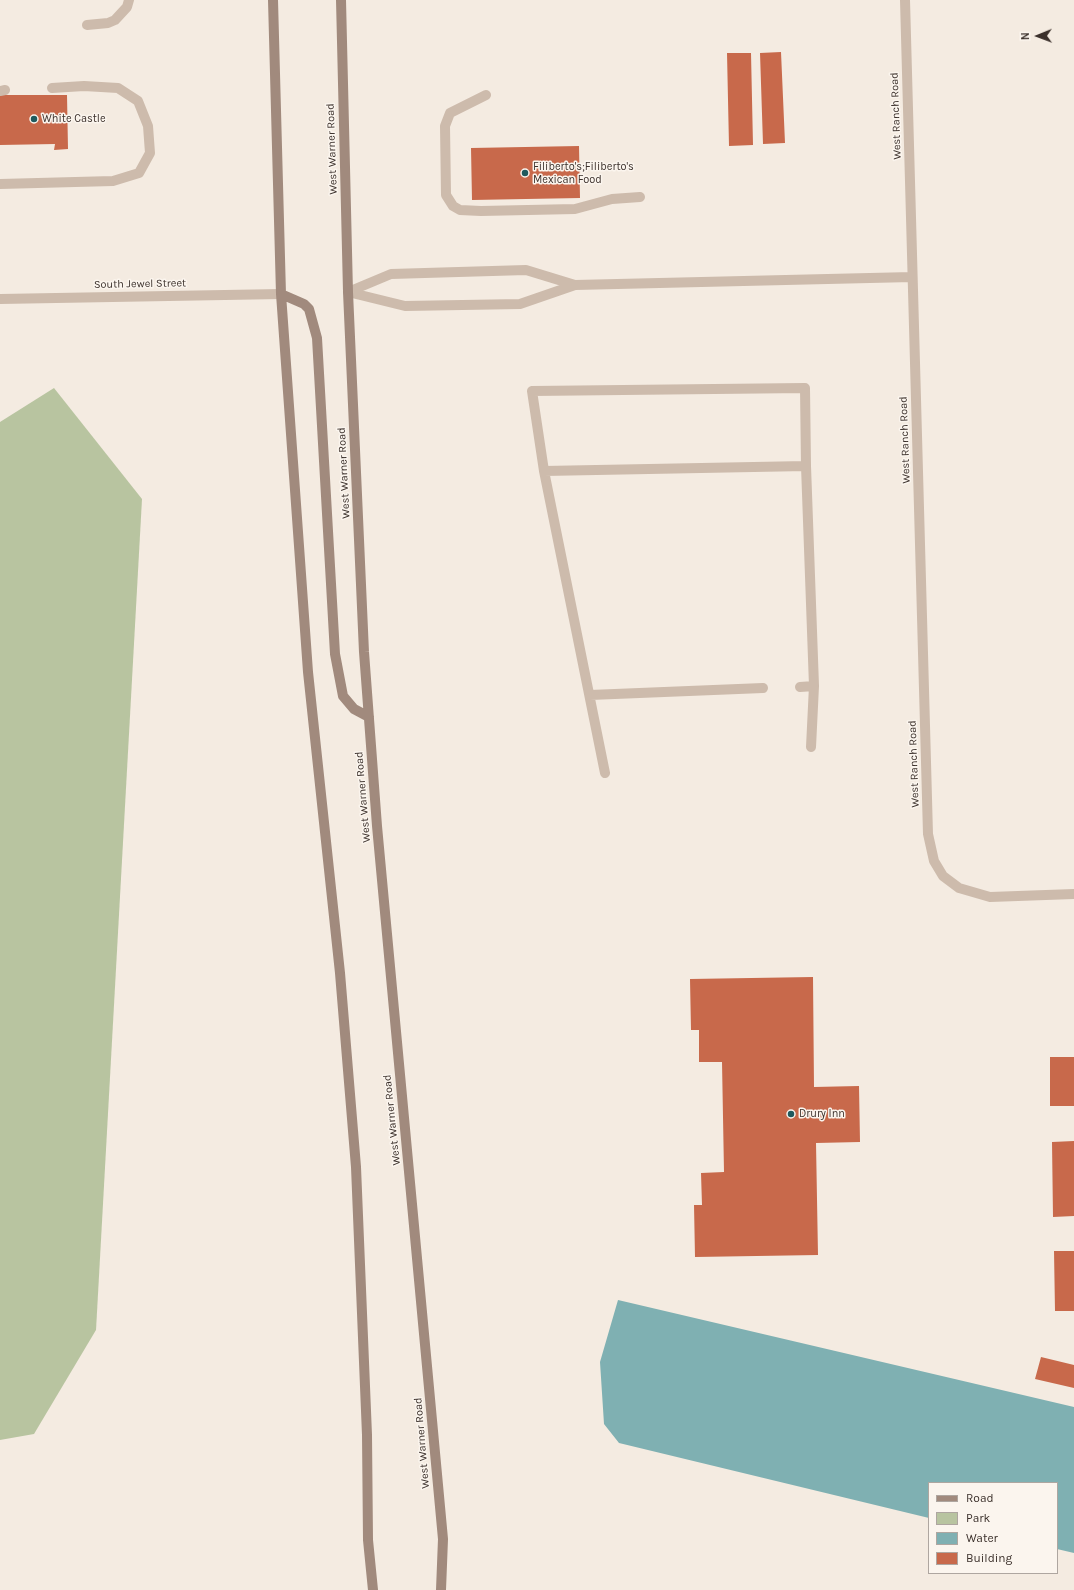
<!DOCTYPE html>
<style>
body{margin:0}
#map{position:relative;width:1074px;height:1590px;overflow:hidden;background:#f4ebe1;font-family:Karla,sans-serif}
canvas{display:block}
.legend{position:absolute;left:928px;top:1482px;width:130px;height:92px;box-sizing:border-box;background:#fbf5ee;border:1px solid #aea6a0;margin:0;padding:5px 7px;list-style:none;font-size:12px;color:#3b302b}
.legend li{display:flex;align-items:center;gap:8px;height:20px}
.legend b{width:20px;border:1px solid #aea6a0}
.north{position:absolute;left:1018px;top:16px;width:40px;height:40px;-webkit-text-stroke:3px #fbf5ee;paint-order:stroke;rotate:269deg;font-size:11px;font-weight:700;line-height:16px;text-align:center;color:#3b302b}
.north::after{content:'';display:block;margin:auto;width:14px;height:18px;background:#3b302b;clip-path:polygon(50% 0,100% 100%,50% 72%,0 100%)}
</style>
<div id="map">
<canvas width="1074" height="1590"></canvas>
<ul class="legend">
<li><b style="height:5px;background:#a18a7d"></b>Road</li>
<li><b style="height:11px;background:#b8c4a0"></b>Park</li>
<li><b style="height:11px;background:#7fb0b2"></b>Water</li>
<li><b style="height:11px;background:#c8694b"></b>Building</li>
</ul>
<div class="north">N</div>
</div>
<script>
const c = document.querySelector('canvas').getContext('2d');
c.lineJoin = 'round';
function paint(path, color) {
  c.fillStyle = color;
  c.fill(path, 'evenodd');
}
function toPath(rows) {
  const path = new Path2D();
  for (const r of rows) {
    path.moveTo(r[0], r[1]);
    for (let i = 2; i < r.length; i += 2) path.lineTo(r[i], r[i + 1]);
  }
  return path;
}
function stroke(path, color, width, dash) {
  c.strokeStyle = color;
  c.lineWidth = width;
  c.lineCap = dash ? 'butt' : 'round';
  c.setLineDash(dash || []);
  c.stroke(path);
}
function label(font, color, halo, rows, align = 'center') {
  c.font = font + ' Karla,sans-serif';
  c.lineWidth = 3;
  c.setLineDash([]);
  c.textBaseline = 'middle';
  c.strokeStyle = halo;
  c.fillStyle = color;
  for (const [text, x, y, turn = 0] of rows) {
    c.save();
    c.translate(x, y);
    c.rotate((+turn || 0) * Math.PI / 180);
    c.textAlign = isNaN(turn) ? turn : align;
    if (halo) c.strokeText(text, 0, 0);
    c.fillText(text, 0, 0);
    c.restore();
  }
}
paint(toPath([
 [54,388,142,499,96,1330,34,1434,0,1440,0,422]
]), '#b8c4a0');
paint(toPath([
 [618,1300,1074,1407,1074,1553,1057,1549,1057,1483,929,1483,929,1518,619,1443,604,1424,600,1362]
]), '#7fb0b2');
paint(toPath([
 [781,52,785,143,763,144,760,53],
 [727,53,751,53,753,145,729,146],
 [0,95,67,95,68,149,54,150,55,144,0,145],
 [579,146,580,198,472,200,471,148],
 [813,977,814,1087,859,1086,860,1142,816,1143,818,1255,695,1257,694,1205,702,1205,701,1173,724,1172,722,1062,699,1062,699,1030,691,1030,690,979],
 [1050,1057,1074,1057,1074,1106,1050,1106],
 [1074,1141,1074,1216,1053,1217,1052,1142],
 [1054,1251,1074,1251,1074,1311,1055,1311],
 [1041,1357,1074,1365,1074,1388,1035,1379]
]), '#c8694b');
stroke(toPath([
 [87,25,108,23,115,20,127,7,129,0],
 [0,91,5,90],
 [486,95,450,113,445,126,446,195,453,206,460,210,481,211,575,209,612,199,640,197],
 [0,184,113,181,139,173,150,153,148,126,138,101,118,88,84,86,52,88],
 [544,471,806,466],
 [800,687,814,686],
 [590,695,763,688],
 [605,773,544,471,532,391,805,388,806,466,814,686,811,747]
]), '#cdbbac', 10);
stroke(toPath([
 [905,0,928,834,934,861,943,876,959,888,990,897,1074,894],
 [348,292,405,306,520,304,575,285,912,277],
 [348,292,391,274,526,270,575,285],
 [0,299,281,294]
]), '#cdbbac', 10);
stroke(toPath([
 [273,0,281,294,308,672,340,973,356,1167,367,1435,368,1540,373,1590],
 [341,0,348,292,364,652,377,826,443,1539,441,1590],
 [281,294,304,304,309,309,317,338,335,654,343,696,354,709,369,717]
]), '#a18a7d', 10);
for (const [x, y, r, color] of [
 [34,119,4,"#1f5a5e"],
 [525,173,4,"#1f5a5e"],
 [791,1114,4,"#1f5a5e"]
]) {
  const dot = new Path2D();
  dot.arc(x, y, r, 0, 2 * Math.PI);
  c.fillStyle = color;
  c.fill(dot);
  stroke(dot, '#fbf5ee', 1.5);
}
label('11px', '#3b302b', '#fbf5ee', [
 ["West Ranch Road",896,116,-92],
 ["West Warner Road",332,149,-92],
 ["South Jewel Street",140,284,-1],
 ["West Ranch Road",905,440,-92],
 ["West Warner Road",344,473,-93],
 ["West Ranch Road",914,764,-92],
 ["West Warner Road",363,797,-95],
 ["West Warner Road",392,1120,-96],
 ["West Warner Road",422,1443,-95]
]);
label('11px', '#3b302b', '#fbf5ee', [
 ["White Castle",42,119],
 ["Filiberto's;Filiberto's",533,167],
 ["Mexican Food",533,180],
 ["Drury Inn",799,1114]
], 'left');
</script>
